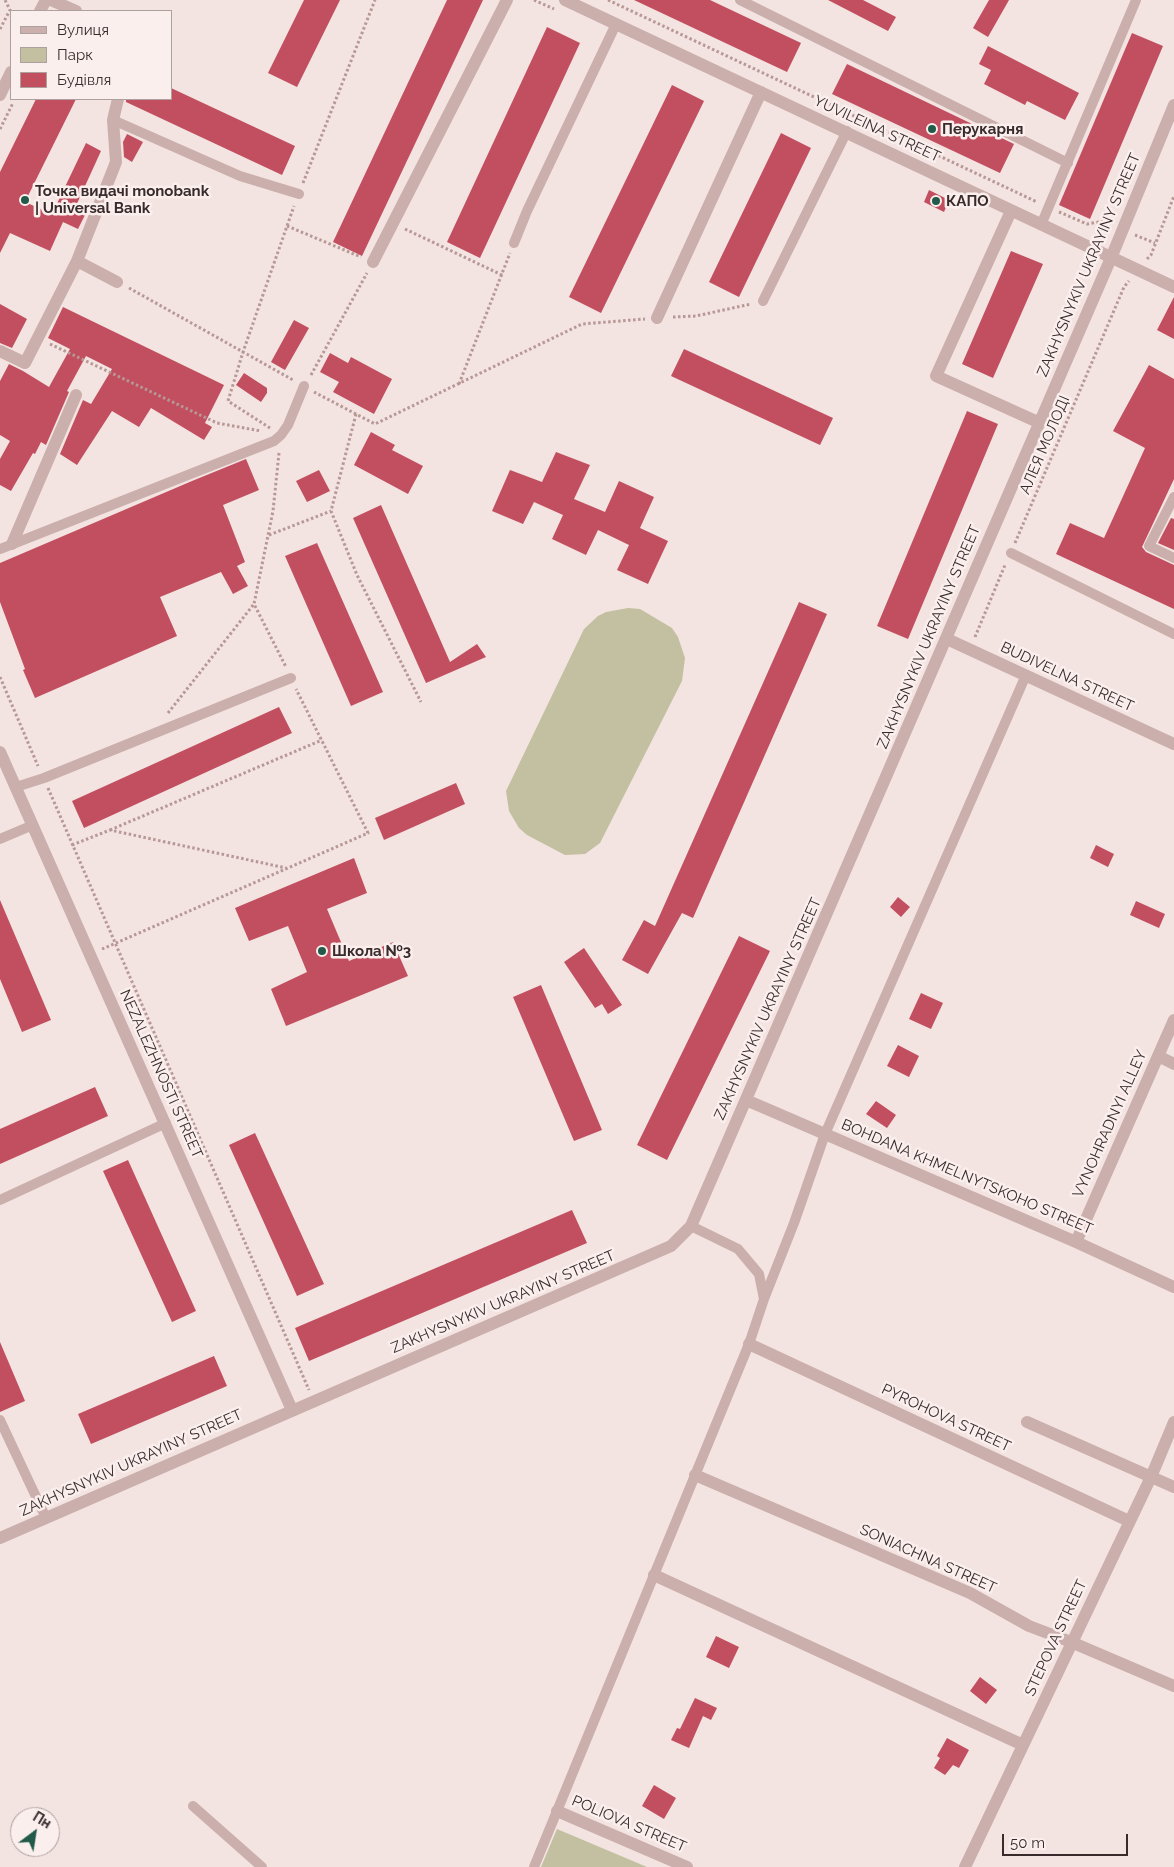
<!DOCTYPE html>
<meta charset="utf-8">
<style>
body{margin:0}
#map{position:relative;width:1174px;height:1867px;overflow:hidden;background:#f3e3e1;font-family:Raleway,sans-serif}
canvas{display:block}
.legend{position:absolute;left:10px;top:10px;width:162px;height:90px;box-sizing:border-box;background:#faefed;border:1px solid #ada1a0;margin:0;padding:6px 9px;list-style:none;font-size:15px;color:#392b2c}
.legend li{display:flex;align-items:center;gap:10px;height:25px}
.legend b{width:25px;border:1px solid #ada1a0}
.north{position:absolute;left:10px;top:1807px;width:50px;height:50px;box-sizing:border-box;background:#faefed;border:1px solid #ada1a0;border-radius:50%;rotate:31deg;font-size:14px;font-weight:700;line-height:20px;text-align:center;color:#392b2c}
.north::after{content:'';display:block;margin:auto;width:18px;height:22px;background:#215a48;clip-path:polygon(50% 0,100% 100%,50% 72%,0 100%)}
.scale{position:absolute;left:1002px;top:1834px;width:126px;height:22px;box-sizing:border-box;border:2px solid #392b2c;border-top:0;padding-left:6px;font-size:15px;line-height:18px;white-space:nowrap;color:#392b2c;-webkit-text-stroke:4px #faefed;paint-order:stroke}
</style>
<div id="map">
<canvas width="1174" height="1867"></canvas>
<ul class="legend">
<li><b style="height:6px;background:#cbafac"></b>Вулиця</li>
<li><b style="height:14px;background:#c2c0a0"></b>Парк</li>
<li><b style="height:14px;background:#c24f5f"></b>Будівля</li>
</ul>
<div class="north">Пн</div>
<div class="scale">50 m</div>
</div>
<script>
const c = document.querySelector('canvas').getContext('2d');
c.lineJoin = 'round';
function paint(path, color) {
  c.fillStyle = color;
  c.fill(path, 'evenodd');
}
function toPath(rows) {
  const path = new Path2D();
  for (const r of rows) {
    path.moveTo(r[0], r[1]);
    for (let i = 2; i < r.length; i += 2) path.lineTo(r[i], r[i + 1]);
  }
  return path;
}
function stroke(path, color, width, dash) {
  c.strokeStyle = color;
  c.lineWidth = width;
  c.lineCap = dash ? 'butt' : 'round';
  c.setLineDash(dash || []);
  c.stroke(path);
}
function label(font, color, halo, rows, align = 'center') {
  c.font = font + ' Raleway,sans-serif';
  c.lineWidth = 5;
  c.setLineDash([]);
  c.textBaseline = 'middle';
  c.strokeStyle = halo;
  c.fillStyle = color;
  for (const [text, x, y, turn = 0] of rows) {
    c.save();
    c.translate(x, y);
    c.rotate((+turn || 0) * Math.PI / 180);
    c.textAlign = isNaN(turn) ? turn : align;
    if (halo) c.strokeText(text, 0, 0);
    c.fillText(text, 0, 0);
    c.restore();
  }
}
paint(toPath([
 [628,608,640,609,672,628,678,637,685,658,682,681,600,843,585,854,565,855,527,835,519,828,509,811,506,791,584,629,598,616,606,612],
 [557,1829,647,1867,541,1867]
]), '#c2c0a0');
paint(toPath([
 [304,0,340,0,297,87,268,73],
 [447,0,483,0,362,256,333,242],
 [634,0,710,0,801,43,787,72],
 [828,0,863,0,896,17,888,31],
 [989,0,1009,0,988,37,973,28],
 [547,27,580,43,480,258,447,242],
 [1132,33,1163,46,1090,219,1059,205],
 [988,46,1079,93,1065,120,1027,101,1025,105,984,84,991,70,979,64],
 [847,64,1014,144,1000,173,832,94],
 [672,85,704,101,601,313,569,297],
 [171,88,295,146,282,175,126,102,126,99,171,99],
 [36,99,76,99,25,202,52,214,86,143,101,151,75,208,86,213,78,229,63,222,50,251,10,233,0,253,0,172],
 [781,133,811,148,739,297,709,282],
 [127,134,143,142,132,162,124,157,123,142],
 [929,190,949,200,944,212,924,202],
 [1011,251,1043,264,993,378,962,364],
 [1174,297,1174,339,1157,330],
 [0,304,27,319,12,348,0,343],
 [63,307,224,385,205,423,212,427,204,440,151,408,139,427,112,411,77,465,60,454,83,400,91,404,112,369,86,356,67,391,69,392,46,445,41,442,35,454,33,453,11,491,0,485,0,459,10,441,0,435,0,381,9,364,23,371,49,387,70,349,48,338],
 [294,320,309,328,285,370,271,362],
 [684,349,833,418,820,445,671,376],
 [330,353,348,363,351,357,392,379,374,414,333,392,339,382,320,372],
 [1149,365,1174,379,1174,479,1142,547,1146,552,1174,565,1174,609,1056,554,1070,523,1104,538,1145,448,1113,431],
 [244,373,267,388,267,393,261,402,236,385],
 [967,411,998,424,908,639,877,626],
 [371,432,395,445,392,450,423,466,408,494,354,465],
 [556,452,590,465,574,499,605,512,619,481,654,497,640,528,668,541,648,584,617,570,629,545,598,530,586,555,552,539,563,515,534,502,523,524,492,511,510,470,542,482],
 [246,459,259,490,223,505,245,562,237,566,248,586,233,594,221,572,160,597,177,636,35,698,23,670,25,669,0,602,0,563,192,481],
 [319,470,330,491,307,502,296,481],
 [381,505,450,662,477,644,486,657,426,683,353,518],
 [1171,518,1174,519,1174,550,1158,543],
 [317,543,383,692,351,706,285,556],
 [799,602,827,614,693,918,682,913,648,974,622,960,644,920,655,926],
 [279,707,292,733,84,828,72,801],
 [456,783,465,804,384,840,375,818],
 [1096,845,1114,854,1108,867,1090,858],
 [354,858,367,893,327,909,349,961,393,942,408,976,286,1026,271,989,307,972,288,926,249,941,235,908],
 [898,897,910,907,901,917,890,907],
 [0,900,51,1020,22,1032,0,979],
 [1136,901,1165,914,1159,928,1130,915],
 [739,936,770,951,667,1160,637,1145],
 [584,948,622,1005,608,1014,602,1004,595,1008,564,962],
 [541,985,602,1130,574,1141,513,997],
 [921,993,943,1003,931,1029,909,1019],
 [898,1045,919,1056,909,1077,887,1066],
 [95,1087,108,1116,0,1164,0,1129],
 [876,1101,896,1115,887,1128,866,1114],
 [255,1133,324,1284,297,1296,229,1145],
 [128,1160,196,1311,172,1322,103,1171],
 [572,1210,587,1243,309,1361,295,1328],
 [0,1342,25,1401,0,1412],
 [214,1356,227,1386,91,1444,78,1414],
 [716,1636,739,1647,729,1668,706,1657],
 [980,1677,997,1690,986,1704,970,1691],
 [695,1698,717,1708,711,1720,703,1716,689,1748,671,1740,677,1728,680,1729],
 [947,1738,969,1750,959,1768,953,1765,945,1775,934,1768,940,1758,937,1756],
 [654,1785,676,1798,664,1819,642,1806]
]), '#c24f5f');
stroke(toPath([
 [534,0,554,9],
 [608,0,1037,202],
 [0,29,10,10,5,0],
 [0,129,13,103],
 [303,183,375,0],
 [1059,212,1087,224,1105,221,1111,224],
 [287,226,361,257],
 [405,229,502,275],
 [1135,235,1155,243],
 [1147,259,1151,255,1174,196],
 [129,288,293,380],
 [673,317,696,316,751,304],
 [50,344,217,423,261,431],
 [311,375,367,273],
 [459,384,510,253],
 [314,392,375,424,582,324,645,319],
 [356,414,331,511,357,575,421,702],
 [270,428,228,401,243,352,294,206],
 [279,453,273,511,254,604,286,667],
 [269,535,331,511],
 [1015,543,1124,287,1129,281],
 [975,637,1005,565],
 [0,677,38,766],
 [168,713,254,604],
 [48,788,309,1390],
 [110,830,322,740],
 [72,845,110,830,286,868],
 [102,949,368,833,296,689]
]), '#b79896', 3, [2.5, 2.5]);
stroke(toPath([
 [740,0,1068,163],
 [113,120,240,176,299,194],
 [1041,225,1136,0],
 [514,243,527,211,616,24],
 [763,301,847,131],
 [1174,497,1149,546,1174,558],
 [0,549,274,441,281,435,288,425,304,386],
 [1011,553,1174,634],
 [16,787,44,778,291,678],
 [0,839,33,825],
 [0,1200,166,1123],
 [764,1299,794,1223,825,1134,1026,675],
 [0,1420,46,1518],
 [193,1806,262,1867],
 [534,1867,749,1344,764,1299,759,1274,738,1249,691,1226]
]), '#cbafac', 10);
stroke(toPath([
 [51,0,76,11],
 [565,0,1174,287],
 [40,11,46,0],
 [0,95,11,72],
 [1011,211,936,376,1040,423],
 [373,262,507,0],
 [117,282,77,261,116,162,113,120,118,99],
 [657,318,761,92],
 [0,351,25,363,77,261],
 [12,544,76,395],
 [947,639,1174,744],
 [0,752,292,1410],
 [1158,1056,1174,1064],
 [746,1100,1076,1242,1174,1287],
 [1076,1242,1174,1020],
 [749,1344,1129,1521],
 [1027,1422,1174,1487],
 [695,1475,970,1593,1029,1626,1071,1642,1174,1686],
 [0,1538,671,1246,691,1226,1111,258,1174,105],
 [654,1575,1023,1745],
 [557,1811,687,1867],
 [965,1867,1151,1477,1174,1422]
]), '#cbafac', 12);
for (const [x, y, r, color] of [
 [932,129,5,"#215a48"],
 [25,200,5,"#215a48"],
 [936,201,5,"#215a48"],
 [322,951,5,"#215a48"]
]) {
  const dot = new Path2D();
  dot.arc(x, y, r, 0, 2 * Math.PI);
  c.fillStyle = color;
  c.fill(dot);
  stroke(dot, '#faefed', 2);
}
label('15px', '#392b2c', '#faefed', [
 ["YUVILEINA STREET",877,129,25],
 ["ZAKHYSNYKIV UKRAYINY STREET",1089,265,-67],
 ["АЛЕЯ МОЛОДІ",1045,445,-67],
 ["ZAKHYSNYKIV UKRAYINY STREET",929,637,-67],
 ["BUDIVELNA STREET",1067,677,25],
 ["ZAKHYSNYKIV UKRAYINY STREET",768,1009,-66],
 ["NEZALEZHNOSTI STREET",161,1074,66],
 ["VYNOHRADNYI ALLEY",1110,1124,-66],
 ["BOHDANA KHMELNYTSKOHO STREET",967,1177,23],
 ["ZAKHYSNYKIV UKRAYINY STREET",503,1302,-23],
 ["PYROHOVA STREET",946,1418,25],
 ["ZAKHYSNYKIV UKRAYINY STREET",131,1463,-24],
 ["SONIACHNA STREET",928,1559,24],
 ["STEPOVA STREET",1056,1638,-65],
 ["POLIOVA STREET",629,1824,23]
]);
label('bold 15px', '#392b2c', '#faefed', [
 ["Перукарня",942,129],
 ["Точка видачі monobank",35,191],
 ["| Universal Bank",35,208],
 ["КАПО",946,201],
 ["Школа №3",332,951]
], 'left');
</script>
